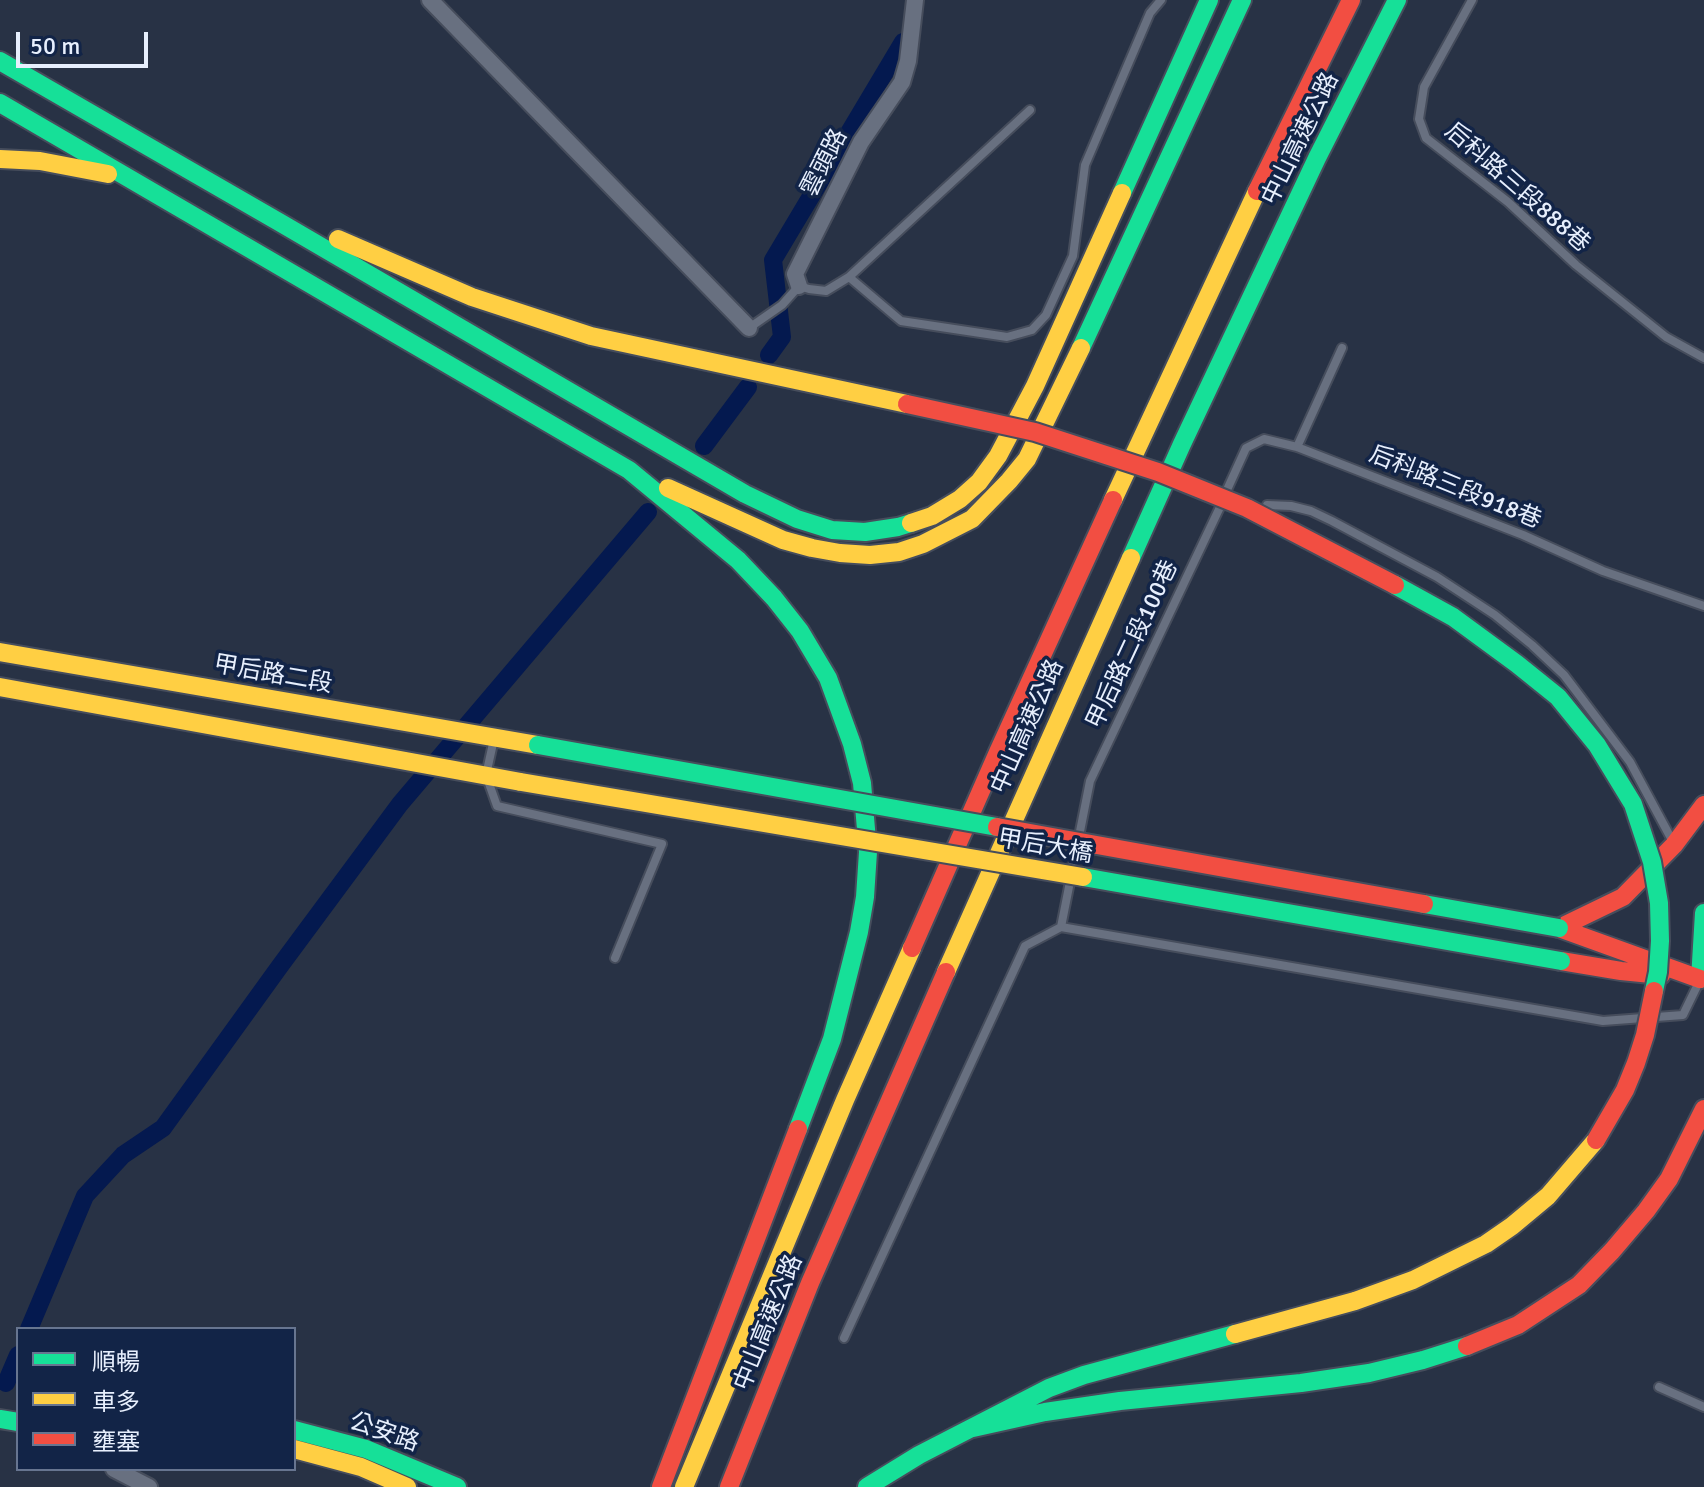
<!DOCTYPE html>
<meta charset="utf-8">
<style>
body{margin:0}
#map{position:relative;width:1704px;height:1487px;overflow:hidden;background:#283245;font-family:Signika,"Noto Sans TC",sans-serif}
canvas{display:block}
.legend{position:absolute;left:16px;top:1327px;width:280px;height:144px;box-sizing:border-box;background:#122447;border:2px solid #677590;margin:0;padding:10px 14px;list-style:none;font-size:24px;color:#e7effd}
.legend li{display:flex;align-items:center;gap:16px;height:40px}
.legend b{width:40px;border:2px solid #677590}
.scale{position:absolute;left:16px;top:32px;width:132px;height:36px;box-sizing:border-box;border:4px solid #e7effd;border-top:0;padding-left:10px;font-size:24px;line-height:28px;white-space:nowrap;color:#e7effd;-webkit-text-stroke:6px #122447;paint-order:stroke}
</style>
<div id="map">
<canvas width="1704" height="1487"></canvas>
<ul class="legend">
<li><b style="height:10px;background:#16e098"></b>順暢</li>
<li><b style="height:10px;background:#ffcf43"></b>車多</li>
<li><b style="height:10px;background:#f24e42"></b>壅塞</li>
</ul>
<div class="scale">50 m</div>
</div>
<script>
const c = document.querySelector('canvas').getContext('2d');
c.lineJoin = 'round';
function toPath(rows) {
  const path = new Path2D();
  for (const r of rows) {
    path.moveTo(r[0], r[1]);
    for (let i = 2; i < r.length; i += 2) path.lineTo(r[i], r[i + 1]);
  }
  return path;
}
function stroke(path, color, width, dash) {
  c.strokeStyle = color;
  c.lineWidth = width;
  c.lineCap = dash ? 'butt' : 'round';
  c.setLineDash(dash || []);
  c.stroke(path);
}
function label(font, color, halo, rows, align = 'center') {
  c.font = font + ' Signika,"Noto Sans TC",sans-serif';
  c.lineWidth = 7;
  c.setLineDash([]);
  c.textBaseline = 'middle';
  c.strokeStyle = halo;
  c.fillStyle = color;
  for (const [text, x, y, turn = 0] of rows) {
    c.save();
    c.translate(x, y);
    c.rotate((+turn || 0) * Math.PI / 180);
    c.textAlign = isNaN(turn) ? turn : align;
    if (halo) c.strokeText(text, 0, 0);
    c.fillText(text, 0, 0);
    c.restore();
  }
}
stroke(toPath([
 [769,355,782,337,773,260,903,42],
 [704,446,748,387],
 [29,1329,85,1196,123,1155,163,1128,280,966,400,804,648,512],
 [6,1383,18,1355]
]), '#04194f', 18);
const lane = toPath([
 [1472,0,1424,87,1419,119,1426,138,1508,202,1576,265,1666,337,1704,358],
 [849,277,1030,110],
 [749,328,782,305,799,286,809,289,826,291,849,277,901,321,1007,337,1032,330,1046,315,1073,256,1085,165,1150,13,1161,0],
 [1297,447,1342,348],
 [1226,492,1246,448,1264,439,1297,447,1523,535,1603,571,1704,606],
 [1267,505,1291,506,1311,511,1332,521,1437,577,1495,615,1532,645,1564,675,1630,762,1672,840],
 [494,739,486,775,497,806,662,844,615,958],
 [1061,927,1603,1021,1683,1015,1699,982],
 [844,1338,1025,946,1061,927,1090,781,1221,505],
 [1659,1387,1704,1407]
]);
const street = toPath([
 [430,0,749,328],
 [799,286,795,274,861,142,902,82,908,61,915,0],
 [114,1469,149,1487]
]);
const fast = toPath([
 [0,61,279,222],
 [0,103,629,470],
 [1122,193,1209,0],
 [279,222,745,494,797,519,832,530,865,532,898,527,911,523],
 [1081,348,1242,0],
 [629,470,738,560,774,598,800,631,828,678,852,744,862,783,868,852,865,897,859,932,832,1039,798,1129],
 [1131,558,1182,444,1317,158,1397,0],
 [1700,979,1704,913],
 [0,1419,18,1422],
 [973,1428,1045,1412,1120,1401,1301,1383,1369,1373,1423,1360,1467,1346],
 [294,1430,366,1449,457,1487],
 [867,1487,919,1455,1049,1388,1084,1375,1235,1334]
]);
const slow = toPath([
 [0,159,40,161,108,174],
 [338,239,472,297,591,336,907,404],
 [668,488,783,540,812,548,840,553,870,555,899,552,923,544,972,519,1009,481,1027,459,1081,348],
 [1113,500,1257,191],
 [911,523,932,516,960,499,979,482,998,456,1035,386,1122,193],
 [0,652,538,745],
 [0,687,521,782],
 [946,972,1131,558],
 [1235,1334,1355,1301,1413,1280,1486,1244,1512,1226,1548,1196,1596,1140],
 [294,1449,361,1467,407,1487],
 [684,1487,845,1100,912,948]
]);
const jam = toPath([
 [1257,191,1351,0],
 [1559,928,1623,897,1674,845,1704,805],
 [1559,928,1700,979],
 [912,948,998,752,1113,500],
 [1561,961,1621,971,1661,975],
 [1467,1346,1518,1325,1579,1285,1612,1251,1646,1211,1669,1179,1704,1109],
 [661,1487,798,1129],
 [729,1487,810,1283,946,972]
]);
stroke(lane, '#464d5c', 12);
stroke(street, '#464d5c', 20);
stroke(fast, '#464d5c', 22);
stroke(slow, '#464d5c', 22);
stroke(jam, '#464d5c', 22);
stroke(lane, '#687080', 8);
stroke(street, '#687080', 16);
stroke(fast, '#16e098', 18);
stroke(slow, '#ffcf43', 18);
stroke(jam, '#f24e42', 18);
const fastBridge = toPath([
 [1395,585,1453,617,1517,664,1558,697,1597,745,1633,804,1652,862,1659,903,1660,941,1658,972,1654,991],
 [538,745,997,827],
 [1083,877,1561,961],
 [1424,904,1559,928]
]);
const slowBridge = toPath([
 [521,782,1083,877]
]);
const jamBridge = toPath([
 [907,404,1035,432,1158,472,1247,508,1395,585],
 [997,827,1424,904],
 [1596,1140,1625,1090,1636,1063,1645,1035,1654,991]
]);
stroke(fastBridge, '#464d5c', 22, []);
stroke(slowBridge, '#464d5c', 22, []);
stroke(jamBridge, '#464d5c', 22, []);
stroke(fastBridge, '#16e098', 18);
stroke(slowBridge, '#ffcf43', 18);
stroke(jamBridge, '#f24e42', 18);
label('24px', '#e7effd', '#122447', [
 ["中山高速公路",1301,139,-64],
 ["雲頭路",825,163,-63],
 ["后科路三段888巷",1517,188,41],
 ["后科路三段918巷",1455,488,22],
 ["甲后路二段100巷",1133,645,-65],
 ["甲后路二段",273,675,10],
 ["中山高速公路",1028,727,-66],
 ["甲后大橋",1045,847,10],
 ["中山高速公路",769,1323,-68],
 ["公安路",384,1433,19]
]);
</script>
